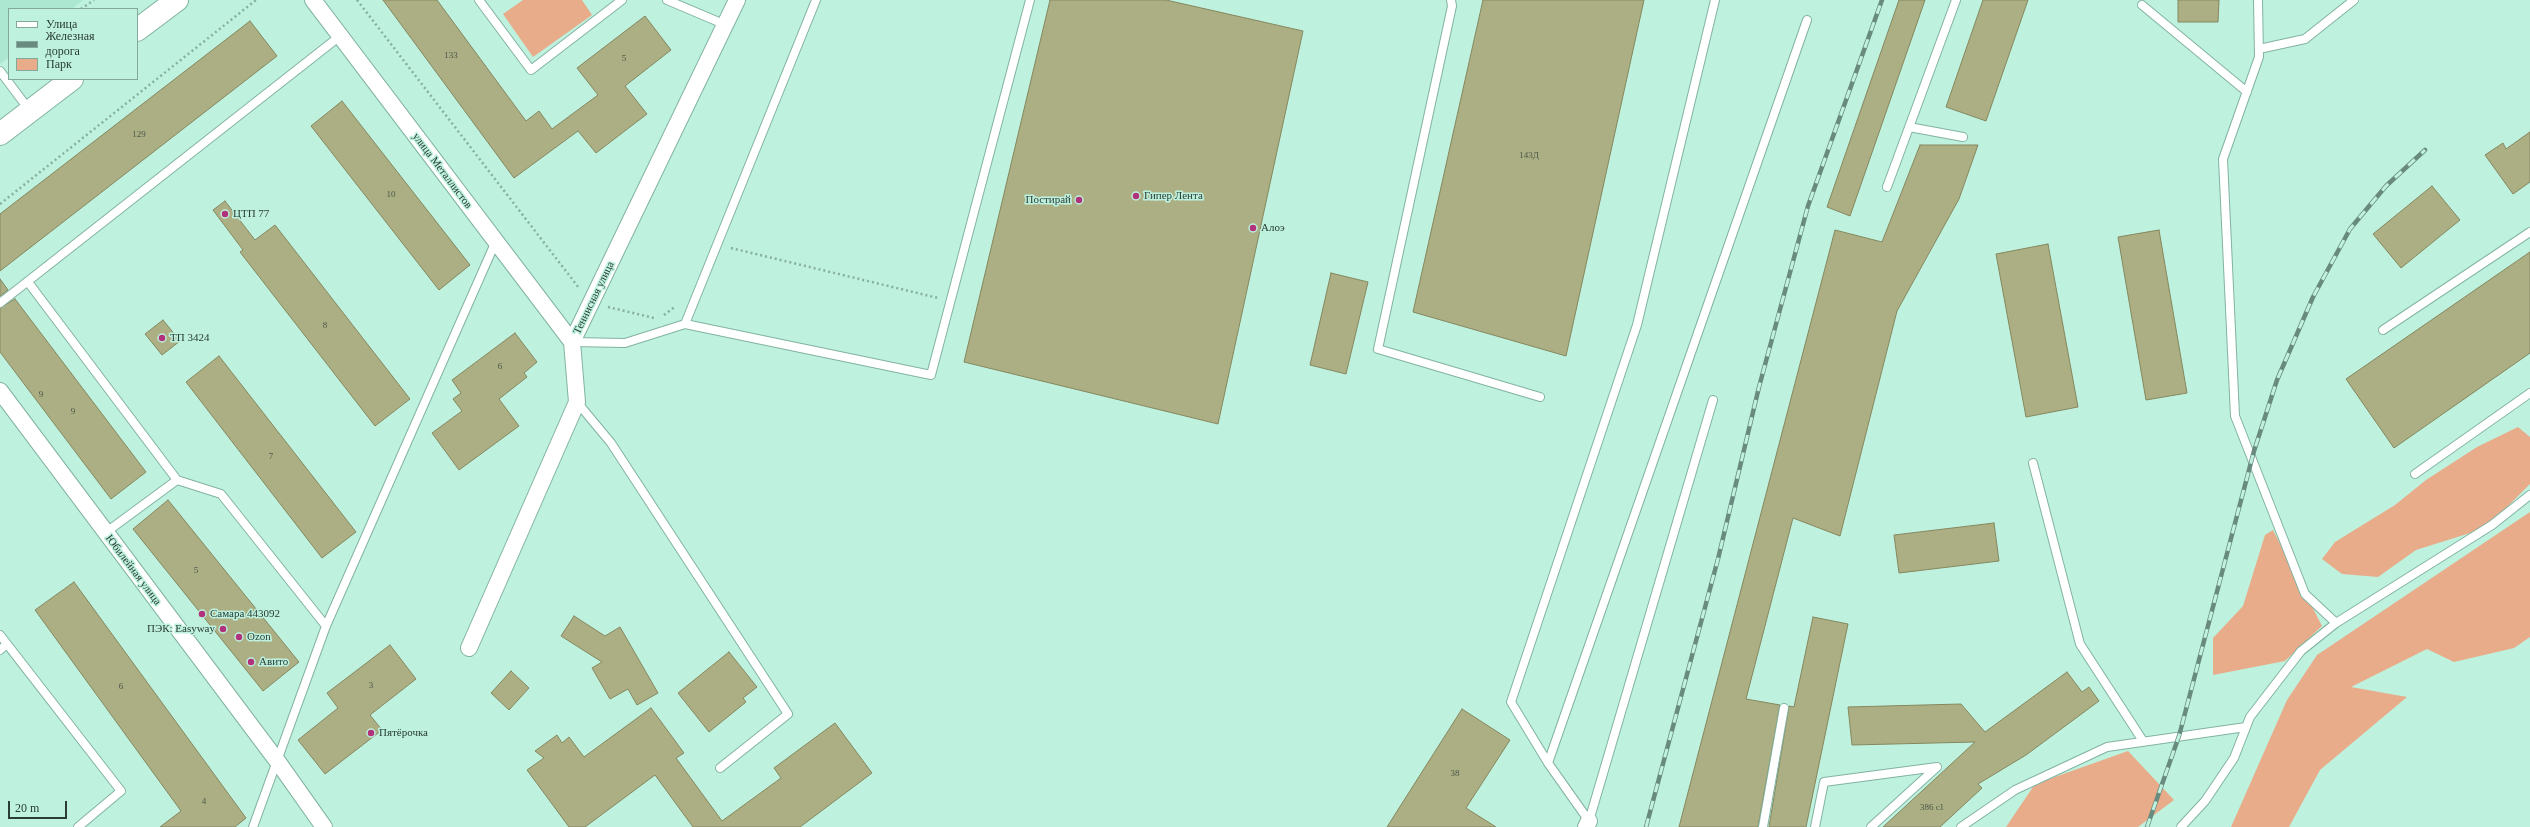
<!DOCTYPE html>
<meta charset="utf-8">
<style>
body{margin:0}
#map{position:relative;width:2530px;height:827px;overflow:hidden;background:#bef1de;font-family:Georgia,serif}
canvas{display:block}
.legend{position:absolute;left:8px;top:8px;width:130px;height:72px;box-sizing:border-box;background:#bef1de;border:1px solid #82a99b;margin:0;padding:5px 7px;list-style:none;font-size:12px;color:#293d36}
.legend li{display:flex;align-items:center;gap:8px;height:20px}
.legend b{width:20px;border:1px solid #82a99b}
.scale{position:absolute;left:8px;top:801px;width:59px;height:18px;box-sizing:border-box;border:2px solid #293d36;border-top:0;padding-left:5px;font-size:12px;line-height:14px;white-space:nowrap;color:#293d36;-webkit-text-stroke:3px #bef1de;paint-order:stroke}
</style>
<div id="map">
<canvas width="2530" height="827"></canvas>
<ul class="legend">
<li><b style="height:5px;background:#fff"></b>Улица</li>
<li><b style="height:5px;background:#698a7e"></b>Железная дорога</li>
<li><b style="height:11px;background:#e9ac8a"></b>Парк</li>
</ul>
<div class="scale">20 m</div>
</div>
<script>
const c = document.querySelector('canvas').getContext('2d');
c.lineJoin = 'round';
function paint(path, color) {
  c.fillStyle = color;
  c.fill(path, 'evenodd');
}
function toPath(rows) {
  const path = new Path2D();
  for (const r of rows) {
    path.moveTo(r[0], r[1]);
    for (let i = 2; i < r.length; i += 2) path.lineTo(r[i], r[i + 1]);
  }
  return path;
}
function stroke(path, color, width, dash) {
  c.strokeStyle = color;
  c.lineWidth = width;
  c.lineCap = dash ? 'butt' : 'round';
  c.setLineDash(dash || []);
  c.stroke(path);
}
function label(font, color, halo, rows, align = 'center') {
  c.font = font + ' Georgia,serif';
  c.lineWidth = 3;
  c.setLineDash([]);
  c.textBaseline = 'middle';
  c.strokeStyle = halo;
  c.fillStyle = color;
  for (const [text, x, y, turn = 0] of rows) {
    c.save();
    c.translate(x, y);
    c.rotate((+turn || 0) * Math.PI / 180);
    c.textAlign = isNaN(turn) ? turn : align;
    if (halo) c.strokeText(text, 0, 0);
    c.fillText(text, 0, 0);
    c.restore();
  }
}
paint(toPath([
 [0,0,83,0,72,9,9,9,9,57,0,64]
]), '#abe7d1');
paint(toPath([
 [523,0,582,0,592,15,533,57,503,14],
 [2518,427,2530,437,2530,484,2486,528,2416,550,2378,577,2342,574,2322,559,2335,542,2395,505,2426,480,2477,447],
 [2530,512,2530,637,2514,648,2454,662,2427,649,2351,687,2407,697,2320,770,2289,827,2231,827,2287,700,2317,655],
 [2273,530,2322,626,2285,661,2213,675,2213,638,2243,606,2265,535],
 [2128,751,2174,800,2138,827,2006,827,2035,784]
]), '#e9ac8a');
const building = toPath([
 [383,0,437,0,526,121,539,111,552,129,598,95,577,68,645,16,671,50,625,86,647,114,596,153,578,131,514,178,383,0],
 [1050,0,1166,0,1303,31,1218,424,964,362,1050,0],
 [1483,0,1644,0,1566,356,1413,312,1483,0],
 [1899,0,1925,0,1850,216,1827,207,1899,0],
 [1983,0,2028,0,1986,121,1946,107,1983,0],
 [2178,0,2219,0,2218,22,2178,22,2178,0],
 [250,21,277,56,0,271,0,214,250,21],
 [342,101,470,265,439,290,311,126,342,101],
 [2530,132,2530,182,2513,194,2485,155,2503,143,2506,149,2530,132],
 [1920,145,1978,145,1959,199,1897,311,1840,536,1793,518,1746,699,1780,705,1758,827,1679,827,1835,230,1882,242,1920,145],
 [2432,186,2460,220,2401,268,2373,234,2432,186],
 [225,201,255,240,275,225,410,399,375,426,240,252,243,250,213,210,225,201],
 [2159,230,2187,393,2146,400,2118,237,2159,230],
 [2048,244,2078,407,2026,417,1996,254,2048,244],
 [2530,252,2530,353,2394,448,2346,379,2530,252],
 [1331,273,1368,282,1346,374,1310,365,1331,273],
 [0,279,8,290,0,296,0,279],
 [15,299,146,472,111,499,0,352,0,308,15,299],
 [163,320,180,341,162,355,145,334,163,320],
 [515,333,537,362,524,373,527,377,499,399,519,426,459,470,432,433,462,411,453,399,461,393,452,380,515,333],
 [219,356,356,532,322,558,186,382,219,356],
 [168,500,299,662,263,691,133,529,168,500],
 [1994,523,1999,561,1899,573,1894,535,1994,523],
 [74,582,246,818,235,827,160,827,181,811,35,610,74,582],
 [574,616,605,636,620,627,658,693,637,705,628,689,610,699,592,668,602,662,561,636,574,616],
 [1813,617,1848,624,1806,827,1769,827,1789,706,1794,707,1813,617],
 [390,645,416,679,370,715,382,730,325,774,298,740,338,708,327,693,390,645],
 [729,652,757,687,743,698,746,702,709,732,678,693,729,652],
 [511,671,529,688,509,710,491,693,511,671],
 [2067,672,2082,692,2089,687,2099,701,2026,755,1978,784,1982,788,1940,827,1883,827,1975,742,1852,745,1848,707,1961,704,1985,732,2067,672],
 [651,708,684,753,676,758,722,821,781,778,774,768,835,723,872,773,800,827,693,827,655,775,585,827,569,827,527,770,544,758,535,751,557,735,562,743,569,737,584,757,651,708],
 [1462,709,1510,740,1466,808,1496,827,1387,827,1462,709]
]);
paint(building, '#acae83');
stroke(building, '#85875e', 1);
const lane = toPath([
 [479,0,531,70,622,0],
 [667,0,726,25],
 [1451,0,1452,6,1378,349,1540,397],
 [2258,0,2259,57,2223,159,2235,416,2305,594,2336,623],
 [2142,5,2247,92],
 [2259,49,2305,39,2354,0],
 [0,71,30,111],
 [1909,127,1963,137],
 [1887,187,1956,0],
 [28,282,177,480,221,494,326,626],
 [0,303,340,36],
 [685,324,931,375,1030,0],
 [2383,330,2530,232],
 [572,342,625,343,685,324,816,0],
 [577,402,611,443,788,714,720,768],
 [2033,463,2080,644,2143,741],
 [2415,474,2530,393],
 [105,533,177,480],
 [0,635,121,791,78,827],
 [0,650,7,644],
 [1548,763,1511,702,1637,325,1715,0],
 [1589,821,1548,763,1807,20],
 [1589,821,1713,400],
 [253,827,326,626,496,241],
 [1763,827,1784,708],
 [1815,827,1824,782,1937,767],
 [1871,827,1937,767],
 [1961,827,2015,790,2107,747,2246,727],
 [2181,827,2205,801,2234,758,2250,717,2301,651,2336,623,2492,525,2530,495]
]);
const street = toPath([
 [313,0,572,342],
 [0,391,278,762,324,827],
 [469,648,577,402,572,342,737,0],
 [1586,827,1589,821]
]);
const primary = toPath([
 [137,30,177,0],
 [0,134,72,79]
]);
stroke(lane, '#82b3a1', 10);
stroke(street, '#82b3a1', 18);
stroke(primary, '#82b3a1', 24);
stroke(toPath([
 [357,0,579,288],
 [81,9,94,0],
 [0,204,256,0],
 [731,248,938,298],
 [608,307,654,318],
 [664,315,676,306]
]), '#87afa0', 2.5, [2, 3]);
stroke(lane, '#fff', 8);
stroke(street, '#fff', 16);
stroke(primary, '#fff', 22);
const rail = toPath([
 [1646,827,1718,559,1759,387,1808,206,1882,0],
 [2147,827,2179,736,2254,451,2277,380,2313,297,2350,229,2386,186,2425,150]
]);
stroke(rail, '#698a7e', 4.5);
stroke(rail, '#bef1de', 3, [9]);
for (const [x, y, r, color] of [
 [1136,196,4,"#b2317b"],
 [1079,200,4,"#b2317b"],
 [225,214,4,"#b2317b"],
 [1253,228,4,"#b2317b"],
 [162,338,4,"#b2317b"],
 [202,614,4,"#b2317b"],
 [223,629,4,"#b2317b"],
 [239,637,4,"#b2317b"],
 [251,662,4,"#b2317b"],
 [371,733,4,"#b2317b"]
]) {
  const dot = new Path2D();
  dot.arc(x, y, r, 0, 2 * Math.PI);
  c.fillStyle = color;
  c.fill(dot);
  stroke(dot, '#bef1de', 1.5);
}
label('9px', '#4a5949', null, [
 ["133",451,56],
 ["5",624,59],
 ["129",139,135],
 ["143Д",1529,156],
 ["10",391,195],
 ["8",325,326],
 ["6",500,367],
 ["9",41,395],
 ["9",73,412],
 ["7",271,457],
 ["5",196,571],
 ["3",371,686],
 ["6",121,687],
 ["38",1455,774],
 ["4",204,802],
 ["386 с1",1932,808]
]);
label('11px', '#293d36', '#bef1de', [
 ["улица Металлистов",442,171,53],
 ["Теннисная улица",594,298,-64],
 ["Юбилейная улица",133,570,53]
]);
label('11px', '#293d36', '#bef1de', [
 ["Гипер Лента",1144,196],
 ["Постирай",1071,200,"right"],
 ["ЦТП 77",233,214],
 ["Алоэ",1261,228],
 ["ТП 3424",170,338],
 ["Самара 443092",210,614],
 ["ПЭК: Easyway",215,629,"right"],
 ["Ozon",247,637],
 ["Авито",259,662],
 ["Пятёрочка",379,733]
], 'left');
</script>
